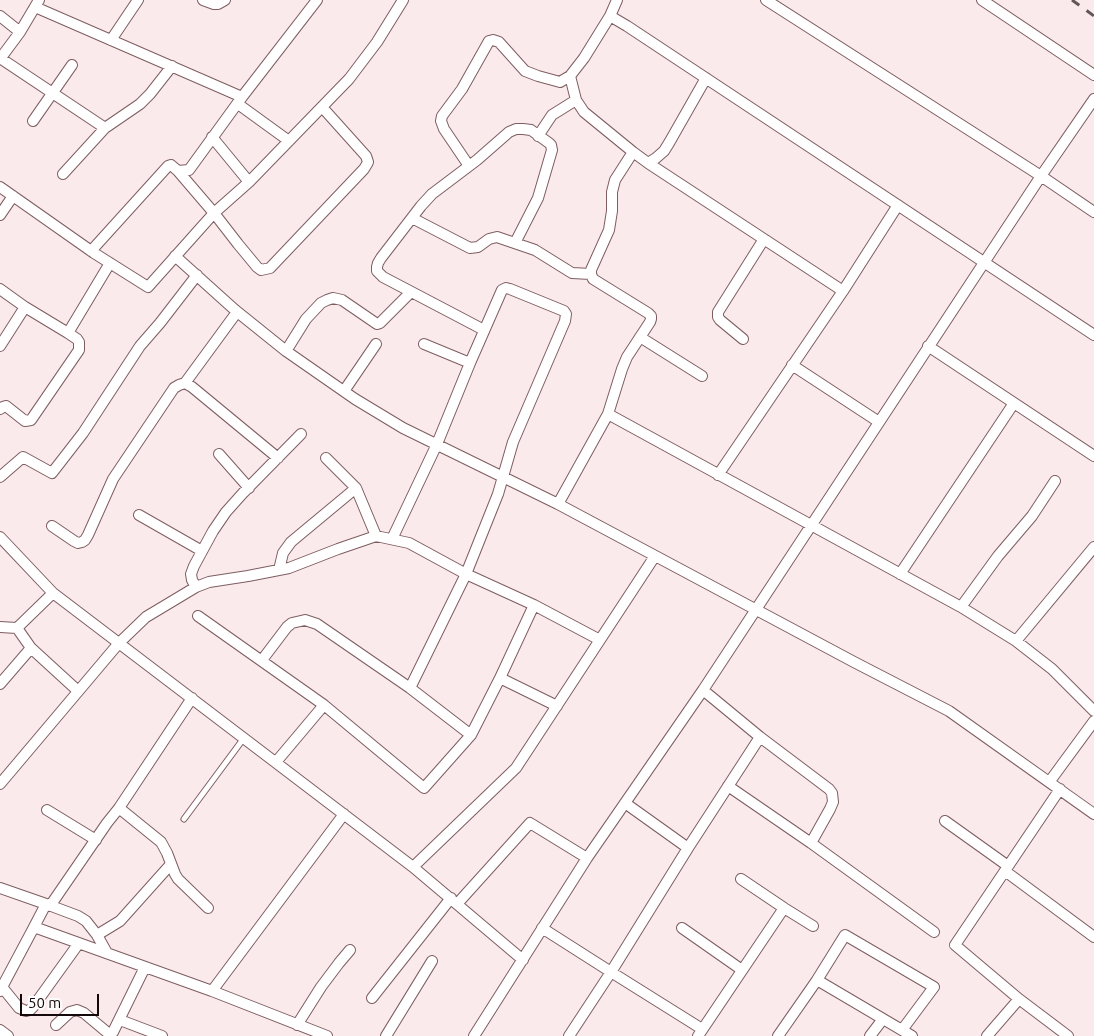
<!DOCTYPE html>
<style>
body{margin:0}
#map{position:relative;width:1094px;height:1036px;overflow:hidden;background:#faeaec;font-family:Ubuntu,sans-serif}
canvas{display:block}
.scale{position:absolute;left:20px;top:994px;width:79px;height:22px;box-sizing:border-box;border:2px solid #14080a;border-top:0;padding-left:6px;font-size:15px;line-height:18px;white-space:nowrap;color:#14080a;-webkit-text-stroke:4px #fcfcfc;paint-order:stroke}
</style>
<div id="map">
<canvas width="1094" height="1036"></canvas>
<div class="scale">50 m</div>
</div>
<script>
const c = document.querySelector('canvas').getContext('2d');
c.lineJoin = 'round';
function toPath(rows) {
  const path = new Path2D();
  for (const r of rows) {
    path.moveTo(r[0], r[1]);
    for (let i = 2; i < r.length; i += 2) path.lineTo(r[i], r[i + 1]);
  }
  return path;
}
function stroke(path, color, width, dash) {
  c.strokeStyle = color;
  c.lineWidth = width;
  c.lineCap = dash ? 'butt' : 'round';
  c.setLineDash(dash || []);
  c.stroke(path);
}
const lane = toPath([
 [184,819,244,738]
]);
const street = toPath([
 [203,0,214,4,218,4,225,0],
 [617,0,610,16,627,26,1094,335],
 [766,0,1041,176,1094,212],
 [982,0,1094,75],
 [35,7,242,97,317,0],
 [0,16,20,32],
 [111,40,138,0],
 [0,58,105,128,140,104,150,94,172,66],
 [0,59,20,32,39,0],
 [570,76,576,100,584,112,633,152,648,163,843,291],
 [238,104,289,141],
 [33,121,72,65],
 [538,136,552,115,576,100],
 [212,137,249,182],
 [648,163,656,158,664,151,669,143,706,78],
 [469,166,444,129,441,121,442,116,462,89,489,41,493,40,499,42,525,71,538,76,560,82,570,76,584,58,610,16],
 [178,171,214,213,238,244,257,267,261,270,270,268,364,169,367,164,368,162,366,156,322,107],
 [63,174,105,128],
 [0,187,94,253,148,287,214,213,249,182,349,79,377,42,403,0],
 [0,215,13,196],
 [412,218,470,248,478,247,489,239,497,237,535,250,572,273,591,274],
 [91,251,168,166,171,165,178,171,189,170,242,97],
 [175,256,235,310,286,351,355,399,403,428,558,504,854,662,949,711,1094,814],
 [0,289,25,307],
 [484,330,383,277,377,271,377,267,378,263,381,258,421,206,432,194,477,160,509,132,516,129,523,129,531,130,549,143,551,145,552,150,538,198,515,243],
 [640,337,702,376],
 [743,339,720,320,718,317,718,312,764,239],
 [424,344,470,363],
 [0,346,25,307,68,333,110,263],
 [928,346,1094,456],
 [286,351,306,319,321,303,327,300,333,298,342,300,377,324,380,323,411,292],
 [792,365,879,422],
 [185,383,237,312],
 [344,391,376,344],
 [0,409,3,407,6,406,25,421,31,420,79,350,79,342,77,339,68,333],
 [608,414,961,607,1016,641,1052,669,1094,711],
 [219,454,249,488],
 [326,458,356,488,376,536],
 [718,475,843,291,898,205],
 [0,477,23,457,52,473,83,433,140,346,160,323,197,275],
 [558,504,608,414,622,369,627,357,650,322,651,319,651,316,648,313,593,279,591,274,591,270,609,230,612,211,612,192,615,180,633,152],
 [139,515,202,551],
 [52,526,74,541,78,543,82,542,85,540,88,535,113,479,174,388,179,385,185,383,192,387,278,458],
 [0,537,53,593,413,867,523,960],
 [279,570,283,553,291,542,356,488],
 [900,574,1014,403],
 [196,587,192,580,191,574,194,566,213,531,226,512,243,493,301,434],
 [961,607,998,556,1032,516,1055,481],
 [198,616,324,705],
 [0,627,17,628],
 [1016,641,1094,547],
 [31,648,78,691],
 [262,660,287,627,292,623,305,620,317,624,410,688,471,735],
 [500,678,534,605,600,640],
 [0,684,31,648,17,628,53,593],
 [410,688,466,574,534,605],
 [703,690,760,737,829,789,832,793,833,802,830,809,811,843,728,786],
 [276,762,324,705,424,788,471,735,500,678,557,706],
 [1050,781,1094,721],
 [0,784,119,643,146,617,196,587,209,582,248,576,289,568,338,549,376,536,409,543,466,574,498,494,513,442,565,321,566,314,564,311,510,289,506,288,502,290,470,363,437,444,392,539],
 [1060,789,955,945,1019,999,1068,1036],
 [119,808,161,842,167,853,175,874,178,879,208,908],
 [47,810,96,840],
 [945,821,1008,866],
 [811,843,934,932],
 [688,848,760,737],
 [413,867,516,768,655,556],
 [1005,871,1094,937],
 [0,888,46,904,34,927,212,991,327,1036],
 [46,904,78,916,86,921,97,935,107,953],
 [457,904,530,823,587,858],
 [50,906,107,823,119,808,192,698],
 [784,908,813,926],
 [542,928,611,972,702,1029],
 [682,928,742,970],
 [97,935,120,921,171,864],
 [817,980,845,935,934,987,902,1030],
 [0,987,2,987,19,1008,26,1011,30,1010,33,1007,79,943],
 [0,991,34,927],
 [212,991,344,814],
 [372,998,451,898],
 [120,1020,162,1036],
 [56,1025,70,1012,77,1010,84,1013,108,1033,113,1032,145,967],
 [297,1025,321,987,339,963,350,950],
 [0,1030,8,1036],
 [386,1036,432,961],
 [474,1036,587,858,703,690,1041,176,1094,99],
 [569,1036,611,972,688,848,625,803],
 [698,1036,784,908,741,879],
 [778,1036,817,980,912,1036],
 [870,1036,883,1019],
 [987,1036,1019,999]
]);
stroke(lane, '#7e5d61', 7);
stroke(street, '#7e5d61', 12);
stroke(lane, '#fff', 5);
stroke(street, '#fff', 10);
stroke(toPath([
 [1072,0,1094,16]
]), '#635658', 3, [9, 9]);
</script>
